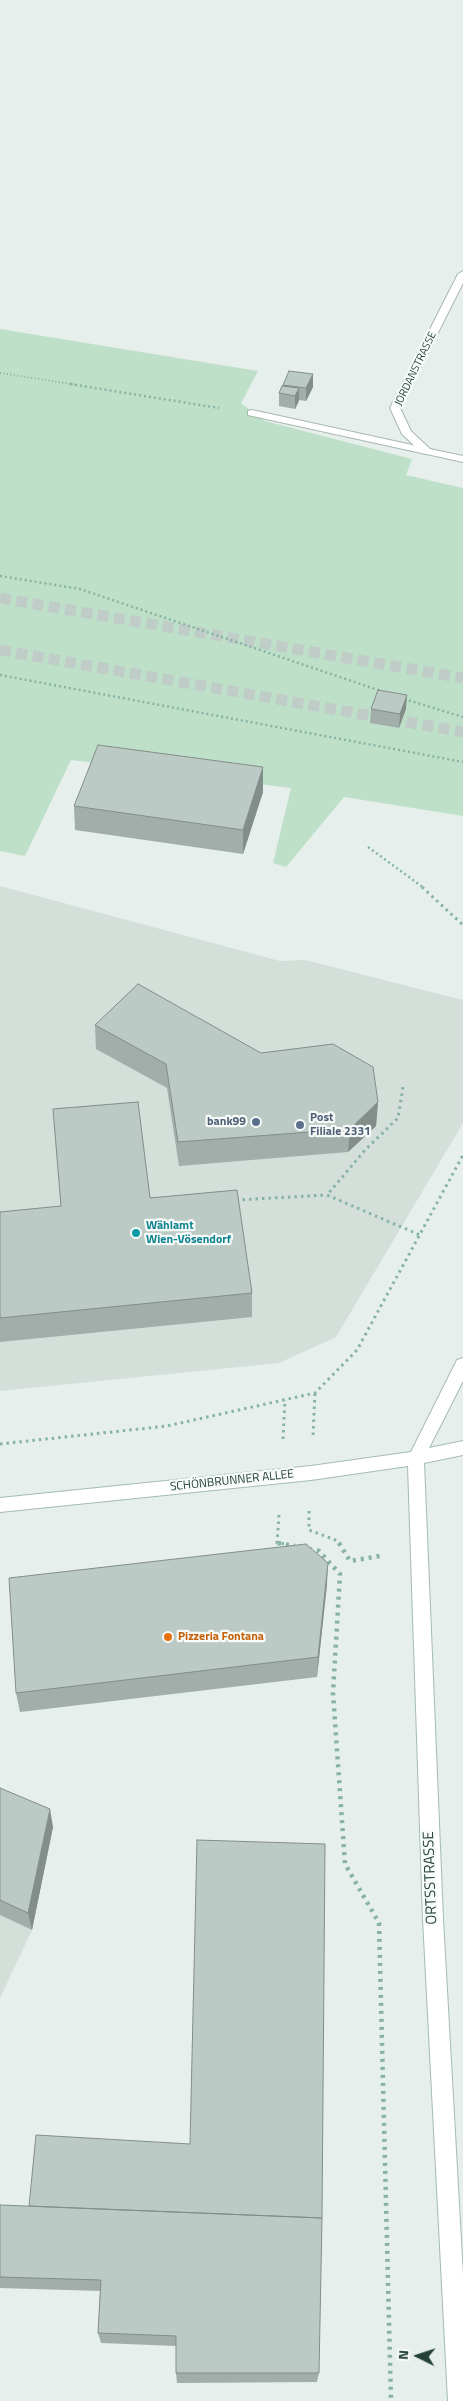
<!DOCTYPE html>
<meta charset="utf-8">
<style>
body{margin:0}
#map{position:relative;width:463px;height:2401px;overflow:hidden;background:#e6efeb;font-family:"Titillium Web",sans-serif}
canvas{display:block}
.north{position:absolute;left:393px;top:2331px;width:50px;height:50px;-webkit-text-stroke:4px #f7fbf9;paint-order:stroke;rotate:274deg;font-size:14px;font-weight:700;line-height:20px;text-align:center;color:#24423a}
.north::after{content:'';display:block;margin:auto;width:18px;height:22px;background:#24423a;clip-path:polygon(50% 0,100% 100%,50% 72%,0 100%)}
</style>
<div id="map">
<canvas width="463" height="2401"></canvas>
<div class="north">N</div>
</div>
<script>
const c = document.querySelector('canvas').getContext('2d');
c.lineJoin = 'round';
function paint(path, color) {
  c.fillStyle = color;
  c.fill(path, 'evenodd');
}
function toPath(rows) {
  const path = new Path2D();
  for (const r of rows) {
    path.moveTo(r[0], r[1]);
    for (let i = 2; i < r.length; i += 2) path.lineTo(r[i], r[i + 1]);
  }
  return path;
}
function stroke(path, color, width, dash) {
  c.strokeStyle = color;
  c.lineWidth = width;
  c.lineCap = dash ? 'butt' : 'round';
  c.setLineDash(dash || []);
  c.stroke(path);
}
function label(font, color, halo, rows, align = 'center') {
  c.font = font + ' "Titillium Web",sans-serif';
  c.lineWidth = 4.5;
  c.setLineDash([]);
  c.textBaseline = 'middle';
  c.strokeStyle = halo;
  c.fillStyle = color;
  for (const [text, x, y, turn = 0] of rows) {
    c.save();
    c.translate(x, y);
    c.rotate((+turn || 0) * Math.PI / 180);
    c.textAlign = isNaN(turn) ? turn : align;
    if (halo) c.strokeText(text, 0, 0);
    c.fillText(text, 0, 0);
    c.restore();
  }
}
paint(toPath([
 [0,886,280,961,305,960,463,1000,463,1123,336,1337,279,1363,0,1391],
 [0,1915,32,1930,0,1998]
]), '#d4dfda');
paint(toPath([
 [0,329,258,371,241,403,265,421,412,459,406,475,463,488,463,816,344,797,286,867,273,863,291,788,71,760,25,856,0,851]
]), '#bfe0c8');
stroke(toPath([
 [0,598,463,678],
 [0,650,463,732]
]), '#bfccc8', 11, [11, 5.5]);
const lane = toPath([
 [252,410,426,448,431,451,426,454,248,415,248,411,252,410]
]);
const street = toPath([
 [463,271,463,283,400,408,411,431,430,449,463,456,463,462,422,453,402,434,390,408,458,274,463,271]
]);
const secondary = toPath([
 [463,1358,463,1381,429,1448,463,1441,463,1455,424,1463,443,1919,463,2275,463,2401,448,2401,423,1919,408,1466,311,1480,0,1512,0,1498,311,1466,411,1452,457,1360,463,1358]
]);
stroke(lane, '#a8b8b2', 2);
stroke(street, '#a8b8b2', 2);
stroke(secondary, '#a4bbb3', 2);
stroke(toPath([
 [0,373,78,385]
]), '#86b3a5', 2, [1, 2.5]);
stroke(toPath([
 [70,384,219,408],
 [0,576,80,589,381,691],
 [0,675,463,762],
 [404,699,463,717],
 [368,847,424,888]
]), '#86b3a5', 2.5, [2, 3]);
stroke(toPath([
 [422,887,463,925],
 [403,1087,398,1118,366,1149,327,1195,420,1235],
 [236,1200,327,1195],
 [313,1435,315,1393],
 [283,1439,285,1400],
 [0,1444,167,1426,315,1393,357,1350,463,1155],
 [309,1511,309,1530,338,1541,340,1544],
 [279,1515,277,1543,286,1544]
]), '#86b3a5', 3, [2.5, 4]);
stroke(toPath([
 [278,1543,295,1546],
 [339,1543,350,1561,380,1556],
 [309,1549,319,1551,340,1574,333,1693,345,1864,379,1923,391,2401]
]), '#86b3a5', 4.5, [3, 5]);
paint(lane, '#fff');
paint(street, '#fff');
paint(secondary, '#fff');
paint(toPath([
 [313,374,313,387,306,401,299,400,295,409,279,406,279,393,283,385],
 [371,709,406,709,399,728,370,723],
 [263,767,263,792,243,854,75,830,74,806],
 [95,1025,261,1053,378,1102,376,1126,348,1152,179,1166,167,1088,96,1049],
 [150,1198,252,1293,252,1317,0,1342,0,1212],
 [327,1584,317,1677,20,1712,16,1693],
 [0,1788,53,1827,32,1930,0,1915],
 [0,2205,319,2373,317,2382,177,2383,176,2373,176,2346,101,2343,98,2333,100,2291,0,2288]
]), '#a1aea9');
paint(toPath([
 [313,374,313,387,306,401,306,388],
 [299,388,299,401,295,409,295,396],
 [407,695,406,709,399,728,400,714],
 [263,767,263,792,243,854,243,830],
 [378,1102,376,1126,348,1152,350,1129],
 [328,1563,327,1584,317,1677,318,1657],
 [50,1809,53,1827,32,1930,28,1913]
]), '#838d89');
const building = toPath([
 [289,371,313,374,306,388,283,385,289,371],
 [282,386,299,388,295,396,279,393,282,386],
 [378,690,407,695,400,714,371,709,378,690],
 [98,745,263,767,243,830,74,806,98,745],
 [138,984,261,1053,333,1044,373,1067,378,1102,350,1129,178,1142,166,1064,95,1025,138,984],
 [138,1102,150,1198,237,1190,252,1293,0,1318,0,1212,61,1206,53,1109,138,1102],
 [306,1544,328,1563,318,1657,16,1693,9,1578,306,1544],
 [0,1788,50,1809,28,1913,0,1900,0,1788],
 [197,1840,325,1844,322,2218,29,2206,36,2135,190,2144,197,1840],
 [0,2205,322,2218,319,2373,176,2373,176,2336,98,2333,101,2280,0,2277,0,2205]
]);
paint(building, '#bbcac4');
stroke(building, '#838d89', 1);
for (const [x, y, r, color] of [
 [256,1122,5,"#5c6f8a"],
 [300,1125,5,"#5c6f8a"],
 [136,1233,5,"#0f9aa8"],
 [168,1637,5,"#e8710a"]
]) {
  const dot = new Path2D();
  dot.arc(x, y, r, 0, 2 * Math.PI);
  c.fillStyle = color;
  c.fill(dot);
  stroke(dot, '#f7fbf9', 2);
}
label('11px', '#24423a', '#f7fbf9', [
 ["JORDANSTRASSE",416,369,-64]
]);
label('bold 12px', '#4e5e75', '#f7fbf9', [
 ["Post",310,1118],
 ["Filiale 2331",310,1132],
 ["bank99",246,1122,"right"]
], 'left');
label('bold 12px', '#0d838f', '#f7fbf9', [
 ["Wählamt",146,1226],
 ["Wien-Vösendorf",146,1240]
], 'left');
label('12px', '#24423a', '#f7fbf9', [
 ["SCHÖNBRUNNER ALLEE",232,1481,-6]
]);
label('bold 12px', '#c56008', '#f7fbf9', [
 ["Pizzeria Fontana",178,1637]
], 'left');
label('15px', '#24423a', '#f7fbf9', [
 ["ORTSSTRASSE",431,1878,-92]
]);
</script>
